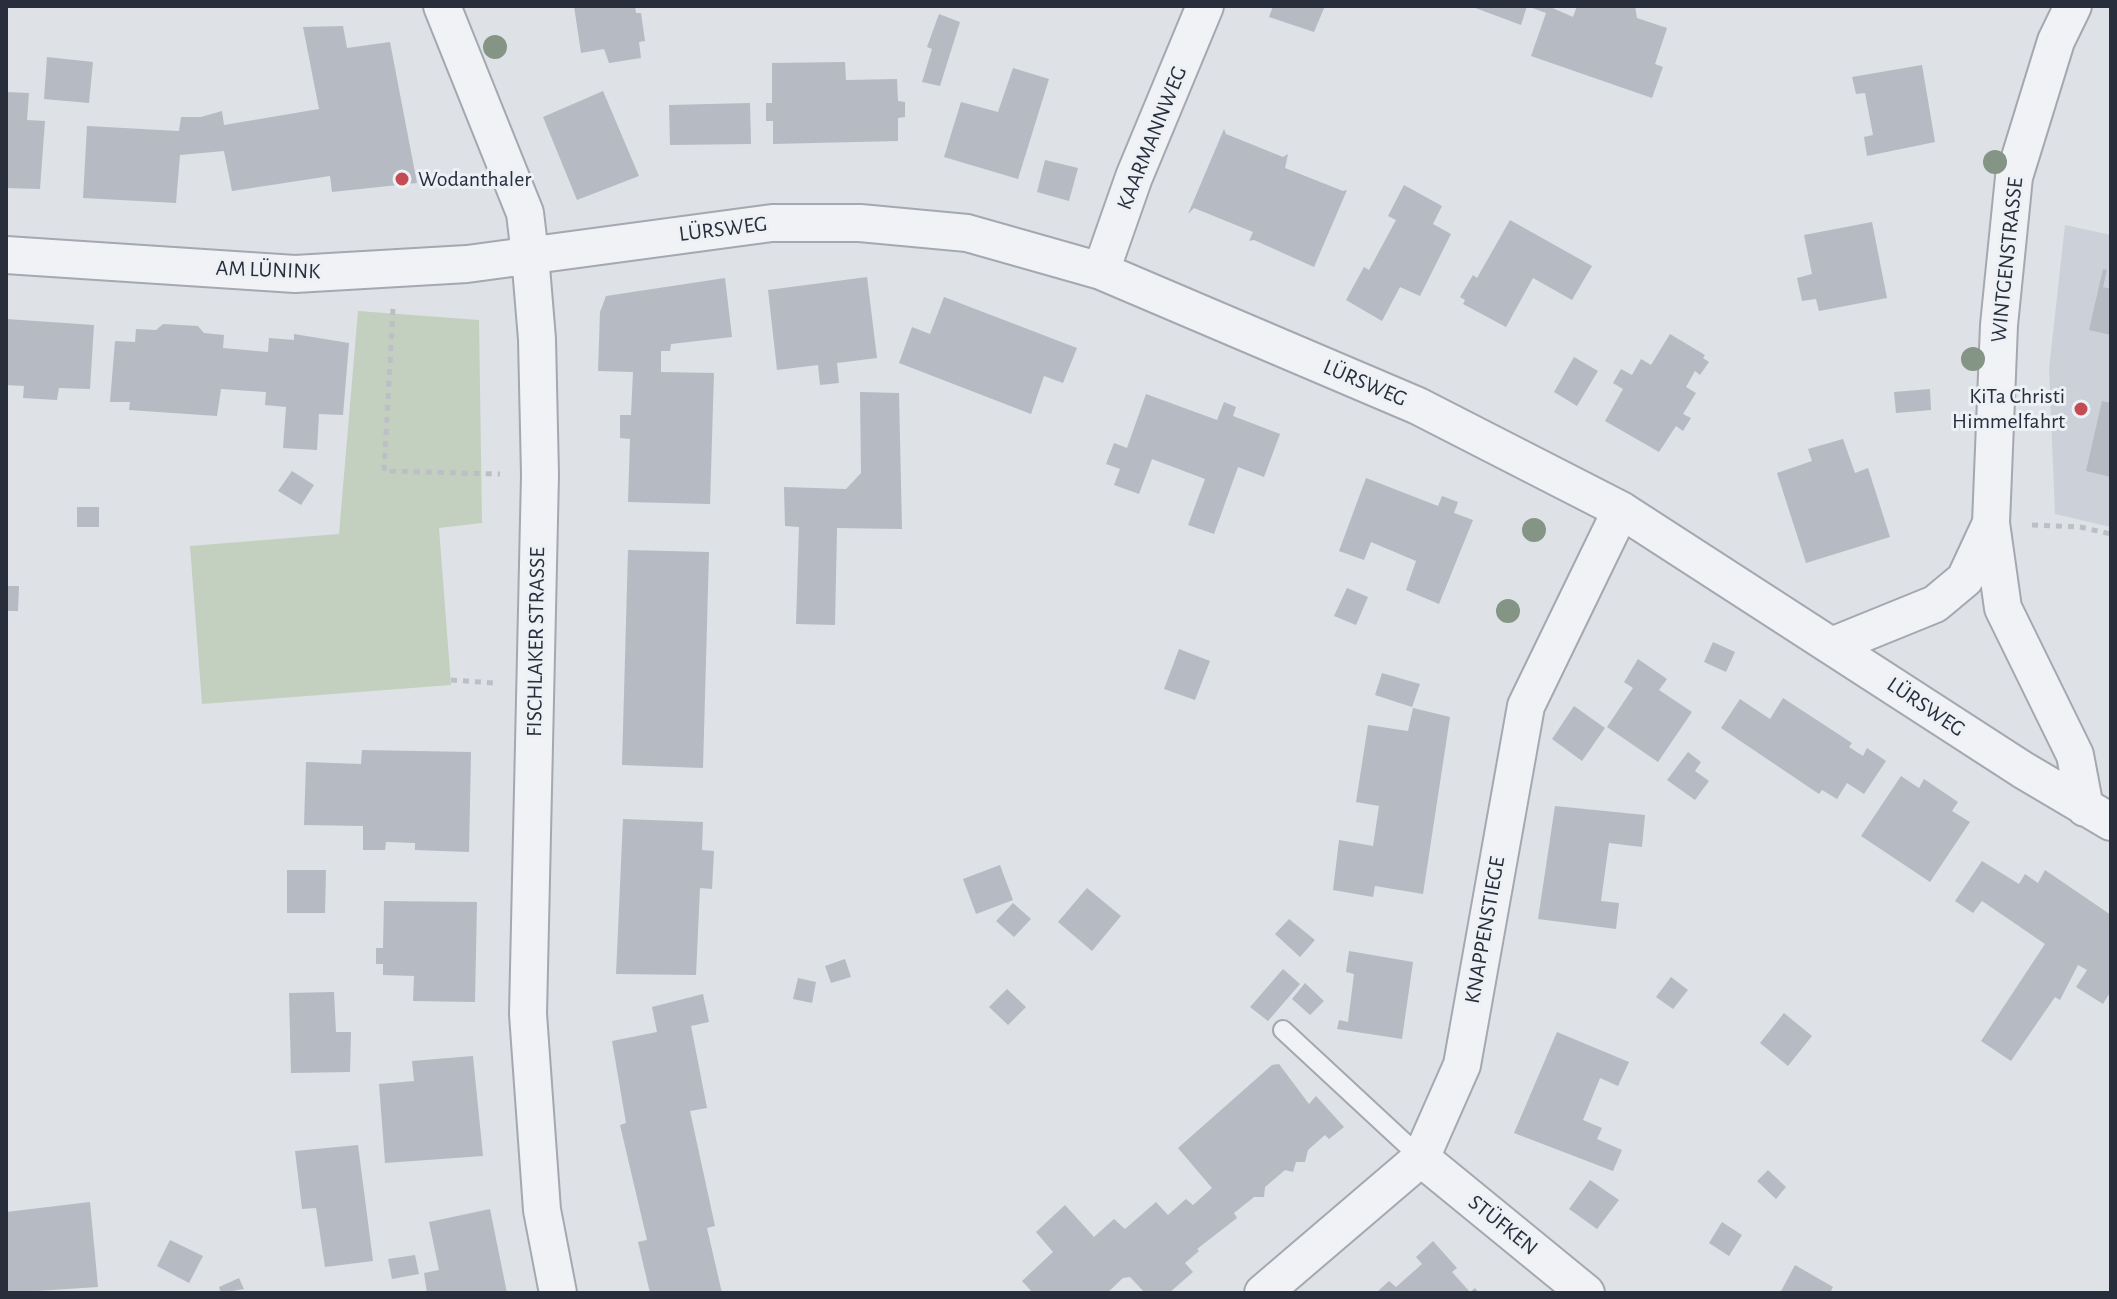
<!DOCTYPE html>
<meta charset="utf-8">
<style>
body{margin:0}
#map{position:relative;width:2117px;height:1299px;overflow:hidden;background:#dee1e6;font-family:"Alegreya Sans",sans-serif}
canvas{display:block}
.frame{position:absolute;inset:0;border:8px solid #282e3c;pointer-events:none}
</style>
<div id="map">
<canvas width="2117" height="1299"></canvas>
<div class="frame"></div>
</div>
<script>
const c = document.querySelector('canvas').getContext('2d');
c.lineJoin = 'round';
function paint(path, color) {
  c.fillStyle = color;
  c.fill(path, 'evenodd');
}
function toPath(rows) {
  const path = new Path2D();
  for (const r of rows) {
    path.moveTo(r[0], r[1]);
    for (let i = 2; i < r.length; i += 2) path.lineTo(r[i], r[i + 1]);
  }
  return path;
}
function stroke(path, color, width, dash) {
  c.strokeStyle = color;
  c.lineWidth = width;
  c.lineCap = dash ? 'butt' : 'round';
  c.setLineDash(dash || []);
  c.stroke(path);
}
function label(font, color, halo, rows, align = 'center') {
  c.font = font + ' "Alegreya Sans",sans-serif';
  c.lineWidth = 6;
  c.setLineDash([]);
  c.textBaseline = 'middle';
  c.strokeStyle = halo;
  c.fillStyle = color;
  for (const [text, x, y, turn = 0] of rows) {
    c.save();
    c.translate(x, y);
    c.rotate((+turn || 0) * Math.PI / 180);
    c.textAlign = isNaN(turn) ? turn : align;
    if (halo) c.strokeText(text, 0, 0);
    c.fillText(text, 0, 0);
    c.restore();
  }
}
paint(toPath([
 [2065,225,2111,235,2111,527,2055,514,2049,369]
]), '#ccd0d8');
paint(toPath([
 [358,311,479,320,482,523,439,528,451,685,202,704,190,546,339,534]
]), '#c3d0c0');
paint(toPath([
 [574,6,635,6,636,13,641,13,645,41,639,42,641,58,609,63,604,49,581,53],
 [1273,6,1325,6,1314,32,1269,17],
 [1470,6,1548,6,1573,17,1577,6,1635,6,1637,18,1667,28,1655,64,1663,67,1652,98,1531,56,1546,13,1527,6,1521,25],
 [939,14,960,22,940,86,922,82,932,49,927,47],
 [343,26,347,48,390,42,417,183,332,192,330,176,232,191,224,151,180,155,176,203,83,198,87,126,179,131,181,117,201,117,222,111,224,125,319,109,303,27],
 [47,57,93,62,89,103,44,99],
 [845,62,846,80,897,79,898,101,905,102,905,117,898,118,898,141,773,144,773,121,766,121,766,103,772,103,772,63],
 [1922,65,1935,142,1867,156,1864,137,1873,135,1865,93,1856,94,1852,77],
 [1013,68,1049,79,1018,179,944,157,961,102,998,112],
 [603,91,639,176,577,200,543,117],
 [6,92,29,93,27,120,45,121,40,189,6,188],
 [750,103,751,144,670,145,669,105],
 [1224,129,1226,134,1283,157,1288,154,1285,168,1343,191,1347,190,1314,267,1254,240,1249,241,1253,232,1194,208,1188,214],
 [1045,160,1078,168,1069,201,1037,192],
 [1404,185,1442,206,1433,224,1451,234,1420,296,1400,287,1382,321,1346,300,1364,267,1369,270,1396,220,1388,216],
 [1510,220,1592,266,1572,300,1533,278,1506,327,1463,304,1465,300,1460,297,1473,275,1477,278],
 [1872,222,1887,298,1819,311,1816,299,1802,301,1797,278,1812,274,1804,235],
 [2103,269,2107,270,2103,287,2111,289,2111,335,2089,330],
 [867,277,877,358,837,363,839,383,820,385,818,365,777,370,768,290],
 [725,278,732,337,671,344,670,351,661,351,661,372,714,373,710,504,628,502,630,439,620,438,620,415,631,415,633,372,598,371,600,312,606,296],
 [944,297,1077,348,1063,383,1044,376,1031,414,899,363,912,327,930,334],
 [6,319,94,325,90,389,59,388,57,400,23,398,24,386,6,385],
 [163,324,198,326,204,333,224,335,223,348,268,352,269,338,294,340,294,334,349,343,343,415,319,414,317,450,283,448,286,407,265,405,266,392,221,389,217,416,129,410,130,402,110,402,115,341,135,342,136,329,156,330],
 [1670,334,1705,355,1703,358,1709,362,1700,375,1695,371,1686,387,1696,393,1683,414,1691,418,1683,431,1676,426,1659,452,1605,421,1623,389,1613,383,1621,369,1632,375,1641,359,1651,365],
 [1574,357,1598,371,1577,406,1554,392],
 [1930,389,1931,410,1896,413,1894,392],
 [860,392,899,393,902,529,837,528,835,625,796,624,799,527,785,526,784,487,846,489,861,473],
 [1146,394,1217,420,1224,402,1236,407,1233,416,1280,434,1264,477,1238,467,1214,534,1188,525,1205,479,1152,459,1139,494,1114,485,1120,469,1106,464,1114,443,1127,448],
 [2102,401,2111,403,2111,477,2086,471],
 [1843,439,1855,473,1868,468,1890,537,1806,563,1777,473,1812,461,1808,449],
 [292,471,314,485,301,505,278,491],
 [1366,478,1438,506,1442,496,1458,502,1454,513,1473,520,1439,604,1406,590,1416,561,1371,542,1364,560,1339,551],
 [77,507,99,507,99,527,77,527],
 [628,550,709,552,703,768,622,765],
 [6,586,19,586,18,611,6,611],
 [1347,588,1368,597,1356,625,1334,616],
 [1713,642,1735,652,1726,672,1704,662],
 [1179,649,1210,661,1195,700,1164,689],
 [1638,659,1667,679,1659,690,1692,712,1658,762,1607,727,1633,688,1624,682],
 [1382,673,1420,684,1412,707,1375,695],
 [1783,698,1852,743,1849,747,1863,756,1867,748,1886,761,1864,794,1847,783,1837,799,1822,790,1819,794,1721,728,1740,699,1770,719],
 [1574,706,1605,728,1582,761,1552,739],
 [1413,708,1450,717,1423,894,1375,886,1373,897,1333,890,1339,840,1373,846,1379,806,1356,802,1368,725,1408,731],
 [362,750,471,752,469,852,415,850,415,843,386,842,385,850,363,850,363,826,304,825,306,762,361,764],
 [1688,752,1701,762,1695,771,1709,781,1695,800,1667,780],
 [1901,776,1919,788,1924,779,1958,802,1952,811,1970,822,1930,882,1861,836],
 [1555,806,1645,815,1642,847,1609,843,1601,901,1619,903,1616,929,1538,919],
 [623,819,703,822,702,850,714,851,712,889,700,888,696,975,616,974],
 [1982,861,2019,884,2025,874,2038,883,2045,870,2111,915,2111,991,2103,1004,2076,987,2087,970,2078,965,2060,1000,2055,997,2011,1061,1981,1041,2045,944,1982,901,1973,913,1955,901],
 [1000,865,1013,900,976,914,963,879],
 [287,870,326,870,325,913,287,913],
 [1087,888,1121,916,1092,951,1058,922],
 [384,901,477,902,475,1002,413,1001,414,976,383,975,383,964,376,964,376,948,383,948],
 [1013,903,1031,919,1014,937,996,921],
 [1289,919,1315,940,1300,957,1275,934],
 [1349,951,1413,962,1402,1039,1337,1029,1339,1020,1348,1022,1354,974,1346,972],
 [845,959,851,977,831,983,825,966],
 [1283,969,1300,984,1268,1021,1250,1007],
 [1671,977,1688,990,1673,1009,1656,997],
 [798,978,816,982,812,1003,793,999],
 [1305,983,1324,1001,1310,1015,1292,999],
 [1007,989,1026,1007,1008,1025,989,1007],
 [334,992,336,1032,351,1032,350,1072,291,1073,289,993],
 [703,994,709,1022,691,1026,707,1108,690,1111,715,1226,707,1228,722,1293,650,1293,638,1242,647,1240,620,1125,626,1123,612,1041,657,1032,652,1007],
 [1784,1013,1812,1036,1788,1066,1760,1043],
 [1557,1032,1629,1062,1618,1086,1600,1078,1583,1120,1602,1128,1597,1139,1622,1150,1613,1171,1514,1133],
 [473,1056,483,1156,385,1163,379,1084,414,1081,412,1061],
 [1279,1064,1309,1104,1316,1096,1344,1127,1329,1139,1325,1135,1308,1150,1305,1162,1296,1162,1293,1172,1285,1170,1265,1187,1264,1197,1254,1197,1234,1213,1237,1218,1197,1249,1199,1251,1185,1263,1193,1272,1169,1293,1145,1293,1130,1277,1123,1278,1107,1293,1033,1293,1022,1281,1053,1252,1036,1232,1065,1205,1094,1237,1114,1219,1125,1229,1156,1202,1168,1215,1186,1199,1193,1205,1212,1188,1178,1148,1272,1065],
 [358,1145,373,1261,325,1267,316,1208,302,1209,295,1151],
 [1768,1170,1786,1187,1776,1199,1757,1181],
 [1590,1180,1619,1200,1597,1229,1569,1209],
 [90,1202,98,1287,6,1293,6,1212],
 [490,1209,507,1293,427,1293,424,1273,439,1270,429,1222],
 [1722,1222,1742,1235,1729,1256,1709,1243],
 [170,1240,203,1256,189,1283,157,1266],
 [1433,1241,1457,1268,1452,1272,1470,1292,1475,1288,1479,1293,1376,1293,1389,1281,1396,1287,1422,1264,1416,1257],
 [415,1255,419,1274,392,1279,388,1259],
 [1795,1265,1833,1287,1830,1293,1780,1293],
 [239,1278,244,1289,221,1293,219,1287]
]), '#b6bac3');
const lane = toPath([
 [1283,1030,1421,1158]
]);
const street = toPath([
 [442,6,525,213,530,255,537,339,540,475,528,1014,542,1210,558,1293],
 [2073,6,2056,41,2014,177,1999,325,1991,523,2003,608,2075,755,2085,808],
 [6,255,295,274,467,264,772,223,860,223,967,233,1101,271,1418,406,1621,510,2023,770,2111,822],
 [1101,271,1134,177,1205,6],
 [1834,645,1935,604,1965,579,1991,523],
 [1421,1158,1586,1293],
 [1263,1293,1421,1158,1462,1065,1526,706,1621,510]
]);
stroke(lane, '#a4a8b0', 22);
stroke(street, '#a4a8b0', 40);
stroke(toPath([
 [393,309,384,471,500,474],
 [2032,525,2080,527,2111,534],
 [451,680,494,683]
]), '#bcbfc5', 5, [6, 6]);
stroke(lane, '#f0f2f5', 18);
stroke(street, '#f0f2f5', 36);
c.fillStyle = '#849586';
for (const [x, y] of [
 [495,47],
 [1995,162],
 [1973,359],
 [1534,530],
 [1508,611]
]) {
  c.beginPath();
  c.arc(x, y, 12, 0, 2 * Math.PI);
  c.fill();
}
for (const [x, y, r, color] of [
 [402,179,8,"#c44b54"],
 [2081,409,8,"#c44b54"]
]) {
  const dot = new Path2D();
  dot.arc(x, y, r, 0, 2 * Math.PI);
  c.fillStyle = color;
  c.fill(dot);
  stroke(dot, '#edf0f4', 3);
}
label('22px', '#282e3c', '#edf0f4', [
 ["KAARMANNWEG",1152,138,-68],
 ["LÜRSWEG",723,229,-7],
 ["WINTGENSTRASSE",2007,260,-84],
 ["AM LÜNINK",268,270,2],
 ["LÜRSWEG",1365,383,23],
 ["FISCHLAKER STRASSE",536,642,-89],
 ["LÜRSWEG",1926,707,34],
 ["KNAPPENSTIEGE",1485,930,-80],
 ["STÜFKEN",1503,1225,39]
]);
label('22px', '#282e3c', '#edf0f4', [
 ["Wodanthaler",418,179],
 ["KiTa Christi",2065,396,"right"],
 ["Himmelfahrt",2065,421,"right"]
], 'left');
</script>
